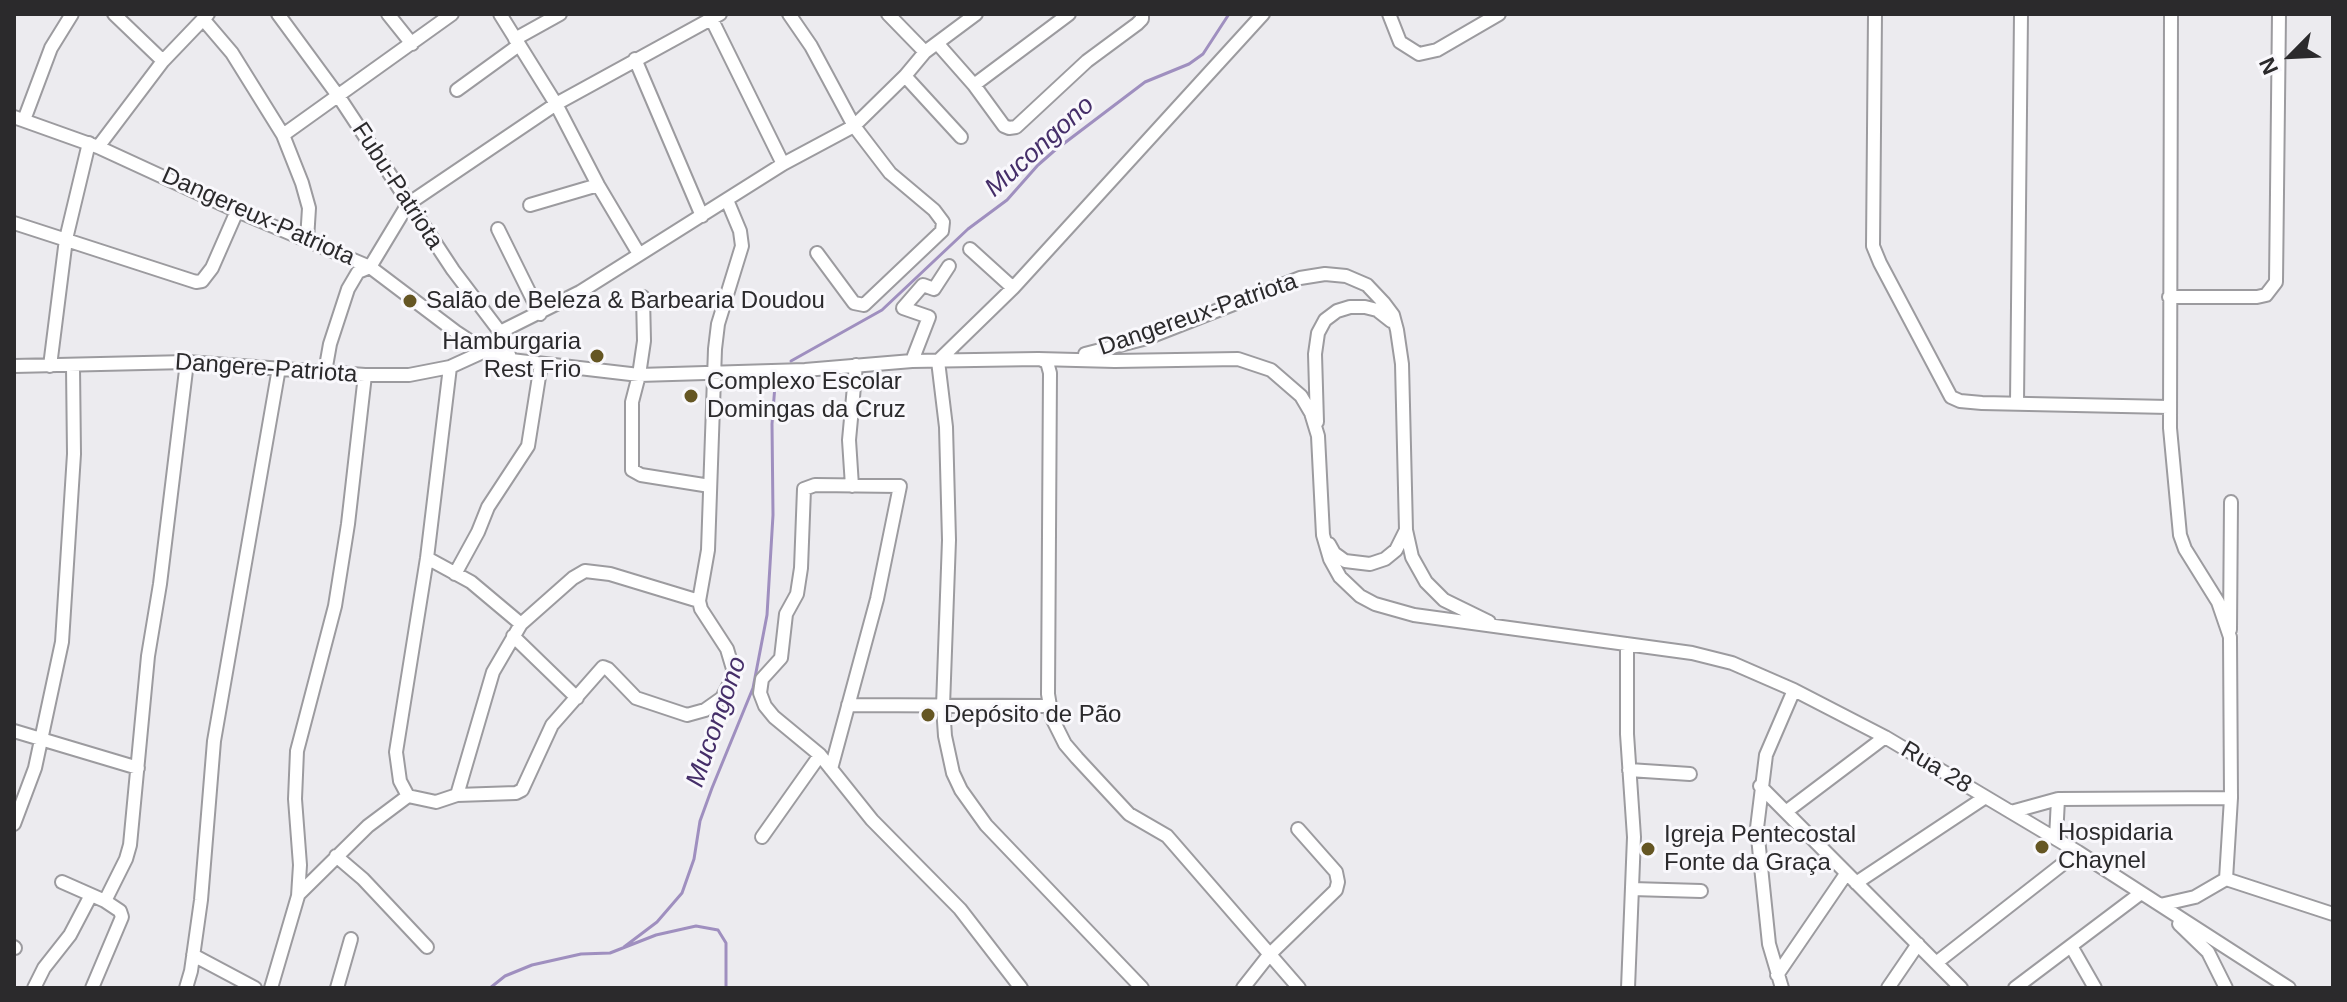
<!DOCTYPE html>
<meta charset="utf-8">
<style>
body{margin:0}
#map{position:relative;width:2347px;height:1002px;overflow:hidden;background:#ecebef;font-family:Helvetica,sans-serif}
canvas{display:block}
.frame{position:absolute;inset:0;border:16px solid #2b2a2c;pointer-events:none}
.north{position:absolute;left:2251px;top:16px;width:80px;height:80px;-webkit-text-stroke:6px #f9f8fc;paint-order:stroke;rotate:246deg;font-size:22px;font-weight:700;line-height:32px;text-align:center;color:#2b2a2c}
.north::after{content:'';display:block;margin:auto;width:28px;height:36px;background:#2b2a2c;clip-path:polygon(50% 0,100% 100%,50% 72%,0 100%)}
</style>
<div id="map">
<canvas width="2347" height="1002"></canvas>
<div class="frame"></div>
<div class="north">N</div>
</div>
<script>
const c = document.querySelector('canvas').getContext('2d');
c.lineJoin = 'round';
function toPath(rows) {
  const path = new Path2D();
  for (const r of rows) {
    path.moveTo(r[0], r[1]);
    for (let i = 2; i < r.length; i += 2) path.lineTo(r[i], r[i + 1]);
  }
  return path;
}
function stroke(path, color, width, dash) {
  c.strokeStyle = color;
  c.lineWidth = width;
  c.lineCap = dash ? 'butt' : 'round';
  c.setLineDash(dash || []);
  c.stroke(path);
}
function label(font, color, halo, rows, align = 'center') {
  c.font = font + ' Helvetica,sans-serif';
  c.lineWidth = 6;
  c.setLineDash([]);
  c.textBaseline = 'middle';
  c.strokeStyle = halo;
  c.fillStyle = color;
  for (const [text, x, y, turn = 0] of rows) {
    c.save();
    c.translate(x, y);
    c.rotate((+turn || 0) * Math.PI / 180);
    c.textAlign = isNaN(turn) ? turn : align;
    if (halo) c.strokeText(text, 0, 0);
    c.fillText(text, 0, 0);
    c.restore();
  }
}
stroke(toPath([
 [791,361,882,310,968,229,1007,200,1038,165,1054,151,1145,82,1189,64,1203,54,1229,14],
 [624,947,657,922,682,893,694,859,700,821,712,788,753,688,767,615,773,515,772,424,775,385],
 [490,988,505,976,532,965,581,954,610,953,656,935,696,926,718,930,726,943,726,988]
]), '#9f8fbf', 3);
const minor = toPath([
 [114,14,163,61],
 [278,14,339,97,453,270,500,332,511,360],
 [388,14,412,44],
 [500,14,556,104,598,185,639,254],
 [709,14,783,164],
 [789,14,811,46,854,126,890,173,934,210,943,222,942,231,864,305,854,303,817,253],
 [888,14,925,52],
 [1389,14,1400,42,1419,54,1437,50,1499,14],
 [1875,14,1873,246,1880,263,1951,397,1960,401,1982,403,2169,407],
 [2171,14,2170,428,2180,535,2185,549,2218,602,2230,637,2231,798,2226,879],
 [203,19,232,53,283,135,302,183,309,208,307,240],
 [515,39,560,14],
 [937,43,974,85,1004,126,1009,128,1016,127,1087,61,1137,24,1142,19,1142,14],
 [635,59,702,216],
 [905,76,961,137],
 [974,85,1069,14],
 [457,90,519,45],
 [14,117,98,147,237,211,370,267,456,332,485,351,511,360,639,375,805,370,912,361,1038,359,1115,361,1238,359,1271,370,1301,396,1311,413,1318,436,1323,535,1330,559,1340,577,1360,596,1375,604,1414,615,1692,653,1732,663,1794,690,1885,737,2078,852,2289,988],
 [24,120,51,48,72,14],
 [283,135,452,14],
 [98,147,163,61,208,14],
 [530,205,598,185],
 [14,223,196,282,202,281,212,268,237,211],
 [498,229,540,314],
 [970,249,1013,288],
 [643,297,644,341,639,375,632,402,632,470,641,475,710,486],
 [2169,297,2257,297,2266,295,2276,282,2279,14],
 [500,332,580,292,783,164,854,126,905,76,925,52,976,14],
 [1085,354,1147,338,1300,278,1325,274,1346,276,1367,285,1384,303,1393,315,1397,330,1402,364,1406,530,1412,557,1426,582,1444,600,1489,622],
 [1042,360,1047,362,1050,373,1048,694,1052,718,1065,744,1077,758,1129,814,1167,836,1299,988],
 [912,361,929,317,903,308,923,285,934,289,949,266],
 [938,361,946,427,949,540,943,706,945,736,953,773,961,790,986,825,1142,988],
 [938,361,1013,288,1263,14],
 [14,366,187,362,365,375,409,375,450,367,485,351],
 [50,366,66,239,89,143],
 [450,367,427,558,396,752,400,781,408,796,436,802,457,795,516,793,522,790,552,725,603,667,608,669,636,698,687,715,705,710,722,698,732,679,733,669,727,649,701,609,699,601,708,550,715,349,718,324,742,246,740,231,727,200],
 [325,372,330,344,348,289,358,272,370,267,408,204,556,104,720,14],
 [2017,403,2021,14],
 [1317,422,1315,354,1318,333,1325,320,1337,311,1350,307,1365,307,1377,310,1391,321],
 [852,486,849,440,856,365],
 [1329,544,1334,553,1345,561,1370,564,1385,559,1396,550,1406,530],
 [427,558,471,582,521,624,493,672,457,795],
 [455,574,478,532,488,507,528,446,541,364],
 [521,624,573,578,585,571,610,574,699,601],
 [2230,630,2231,502],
 [513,636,577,698],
 [1627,644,1627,734,1634,837,1628,988],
 [848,705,1049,706],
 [14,731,138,768],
 [831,769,877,599,900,486,815,485,804,489,801,568,797,594,786,614,781,658,762,679,760,693,765,706,774,717,820,755,872,820,960,909,1021,988],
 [1629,770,1690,774],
 [1760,786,1961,988],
 [1787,811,1885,737],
 [2011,812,2058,799,2231,798],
 [14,824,35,768,62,642,74,454,73,367],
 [762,837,820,755],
 [2056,838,2058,799],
 [336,856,363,879,427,947],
 [2226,879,2333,914],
 [62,882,105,901,120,911,122,917,92,988],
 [1856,883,1984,798],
 [1632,889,1701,891],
 [298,895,368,826,408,796],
 [105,901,126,859,130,845,148,656,160,584,187,362],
 [2160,905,2195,897,2226,879],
 [2179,924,2208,952,2226,988],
 [2071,946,2095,988],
 [14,947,15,948],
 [193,955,255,988],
 [1936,963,2078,852],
 [1777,975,1846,874],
 [34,988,44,968,70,935,91,895],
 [186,988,191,971,201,900,214,741,279,368],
 [271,988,298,896,300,865,295,799,297,751,335,606,348,524,365,375],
 [337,988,351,939],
 [1243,988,1269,955,1336,890,1338,882,1336,872,1298,829],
 [1782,988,1769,944,1757,828,1766,755,1794,690],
 [1888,988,1918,944],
 [2015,988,2141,893]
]);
stroke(minor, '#9c9b9f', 16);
stroke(minor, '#fff', 12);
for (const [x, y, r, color] of [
 [410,301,8,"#655623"],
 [597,356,8,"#655623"],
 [691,396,8,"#655623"],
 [928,715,8,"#655623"],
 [2042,847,8,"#655623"],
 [1648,849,8,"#655623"]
]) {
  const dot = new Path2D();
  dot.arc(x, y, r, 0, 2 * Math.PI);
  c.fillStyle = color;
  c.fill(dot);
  stroke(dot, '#f9f8fc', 3);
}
label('24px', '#2b2a2c', '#f9f8fc', [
 ["Fubu-Patriota",397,186,57],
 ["Dangereux-Patriota",258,217,24],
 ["Dangereux-Patriota",1198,315,-19],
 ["Dangere-Patriota",266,369,4],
 ["Rua 28",1936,768,31]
]);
label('24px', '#2b2a2c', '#f9f8fc', [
 ["Salão de Beleza & Barbearia Doudou",426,301],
 ["Hamburgaria",581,342,"right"],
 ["Rest Frio",581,370,"right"],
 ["Complexo Escolar",707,382],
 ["Domingas da Cruz",707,410],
 ["Depósito de Pão",944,715],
 ["Hospidaria",2058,833],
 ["Chaynel",2058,861],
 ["Igreja Pentecostal",1664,835],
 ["Fonte da Graça",1664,863]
], 'left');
label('italic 26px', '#452e69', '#f9f8fc', [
 ["Mucongono",1040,147,-42],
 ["Mucongono",717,722,-71]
]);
</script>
